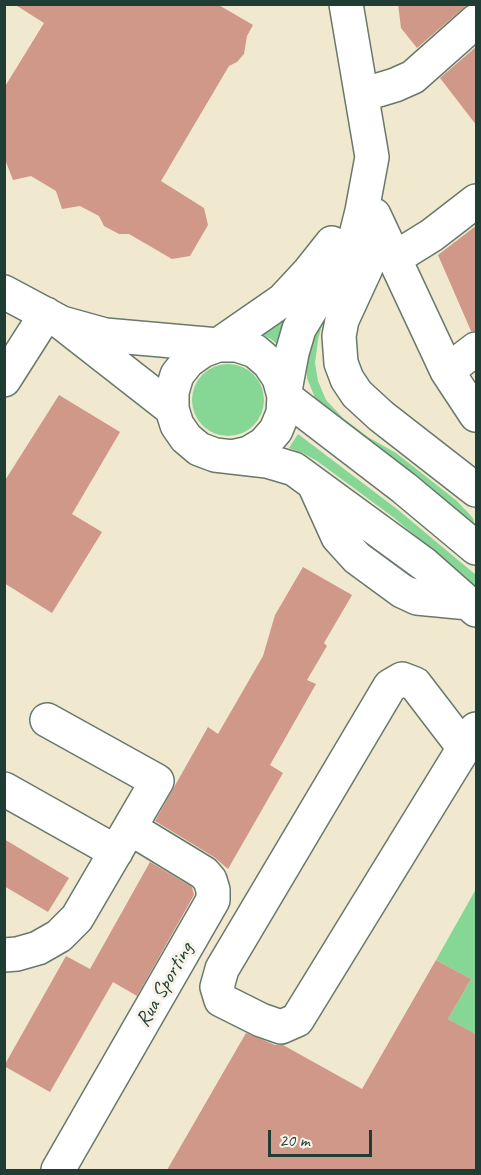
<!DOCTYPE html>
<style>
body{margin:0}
#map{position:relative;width:481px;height:1175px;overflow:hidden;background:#f1e8d0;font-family:Caveat,sans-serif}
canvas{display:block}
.frame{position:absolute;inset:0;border:6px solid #1f3d34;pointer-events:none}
.scale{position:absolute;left:268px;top:1130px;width:104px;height:27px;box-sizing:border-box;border:3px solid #1f3d34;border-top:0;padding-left:8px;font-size:18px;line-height:21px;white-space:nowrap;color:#1f3d34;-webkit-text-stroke:4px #f7f3e8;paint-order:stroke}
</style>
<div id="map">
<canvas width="481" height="1175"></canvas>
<div class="frame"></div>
<div class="scale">20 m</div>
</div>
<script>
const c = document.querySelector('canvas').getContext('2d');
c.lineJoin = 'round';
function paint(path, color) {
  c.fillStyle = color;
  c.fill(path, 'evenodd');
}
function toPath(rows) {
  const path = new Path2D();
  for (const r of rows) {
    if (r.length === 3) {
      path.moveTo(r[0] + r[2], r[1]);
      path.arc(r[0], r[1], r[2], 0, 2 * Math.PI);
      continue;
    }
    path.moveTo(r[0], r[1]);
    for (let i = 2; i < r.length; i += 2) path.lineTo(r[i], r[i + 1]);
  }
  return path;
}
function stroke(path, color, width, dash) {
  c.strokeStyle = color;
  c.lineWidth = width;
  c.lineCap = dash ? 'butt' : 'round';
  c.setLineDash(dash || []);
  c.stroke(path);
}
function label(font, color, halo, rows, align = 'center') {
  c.font = font + ' Caveat,sans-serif';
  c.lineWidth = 6;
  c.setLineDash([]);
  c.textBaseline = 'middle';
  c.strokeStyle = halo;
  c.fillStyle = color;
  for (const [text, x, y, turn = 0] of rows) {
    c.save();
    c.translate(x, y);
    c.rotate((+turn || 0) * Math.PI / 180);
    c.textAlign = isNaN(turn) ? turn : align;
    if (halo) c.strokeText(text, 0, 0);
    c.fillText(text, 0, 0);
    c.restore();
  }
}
paint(toPath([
 [297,309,282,349,271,339,259,333],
 [325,313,318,340,315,363,318,381,326,400,343,418,368,437,396,453,457,501,473,518,476,530,329,417,315,398,307,378,306,360,312,337],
 [228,400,36],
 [298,434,397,509,476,575,476,587,393,517,317,461,303,453,289,448],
 [476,889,476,1035,448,1019,471,979,436,960]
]), '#86d696');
paint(toPath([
 [14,4,217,4,253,25,247,36,244,54,237,62,229,66,161,181,204,208,208,225,190,256,172,259,129,234,119,234,104,226,99,216,80,206,62,209,56,191,31,176,13,180,4,157,4,88,44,23],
 [398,4,468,4,417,48,401,28],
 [477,46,477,126,440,78],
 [477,225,477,331,471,331,438,255],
 [59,395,120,432,72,514,102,532,52,613,4,583,4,482],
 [303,567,352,595,324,643,327,646,307,680,316,684,270,765,283,773,228,869,214,857,155,821,208,727,218,734,263,656,275,615],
 [4,839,69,878,48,912,4,886],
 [150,862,192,887,194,895,137,996,113,982,50,1092,4,1066,66,956,90,969],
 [436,960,471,979,448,1019,477,1035,477,1170,167,1170,246,1033,275,1045,283,1045,362,1089]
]), '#cf9889');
const minor = toPath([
 [362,95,395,85,413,77,476,21],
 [374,215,374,235,372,251,366,268,342,320,339,336,341,363,347,379,357,394,381,416,476,490],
 [374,215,447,371,476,415],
 [395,258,432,235,476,201],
 [4,292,62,323,172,409],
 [62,323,105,335,218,345,283,300,309,272,332,243],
 [447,371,476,349],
 [4,380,46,314],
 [284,396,292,353,299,329,356,235,362,211,372,157,346,4],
 [284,396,404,488,476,548],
 [231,457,249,453,264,444,276,430,283,413,284,396,279,378,269,363,255,351,237,345,218,345,202,351,188,361,177,375,172,392,172,409,177,425,186,438,199,449,215,455,267,461,294,469,424,564,476,610],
 [314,484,338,537,357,558,402,591,417,598,469,603],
 [464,748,415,684,402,679,390,686,222,969,217,987,221,1000,261,1020,281,1027,297,1020,464,748,476,729],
 [4,789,116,852],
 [4,955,17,954,38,948,59,936,77,918,157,781,47,720],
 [58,1170,213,900,213,890,210,880,204,873,130,828]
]);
stroke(minor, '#68796b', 36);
stroke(minor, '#fff', 33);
label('21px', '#1f3d34', '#f7f3e8', [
 ["Rua Sporting",165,985,-60]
]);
</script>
